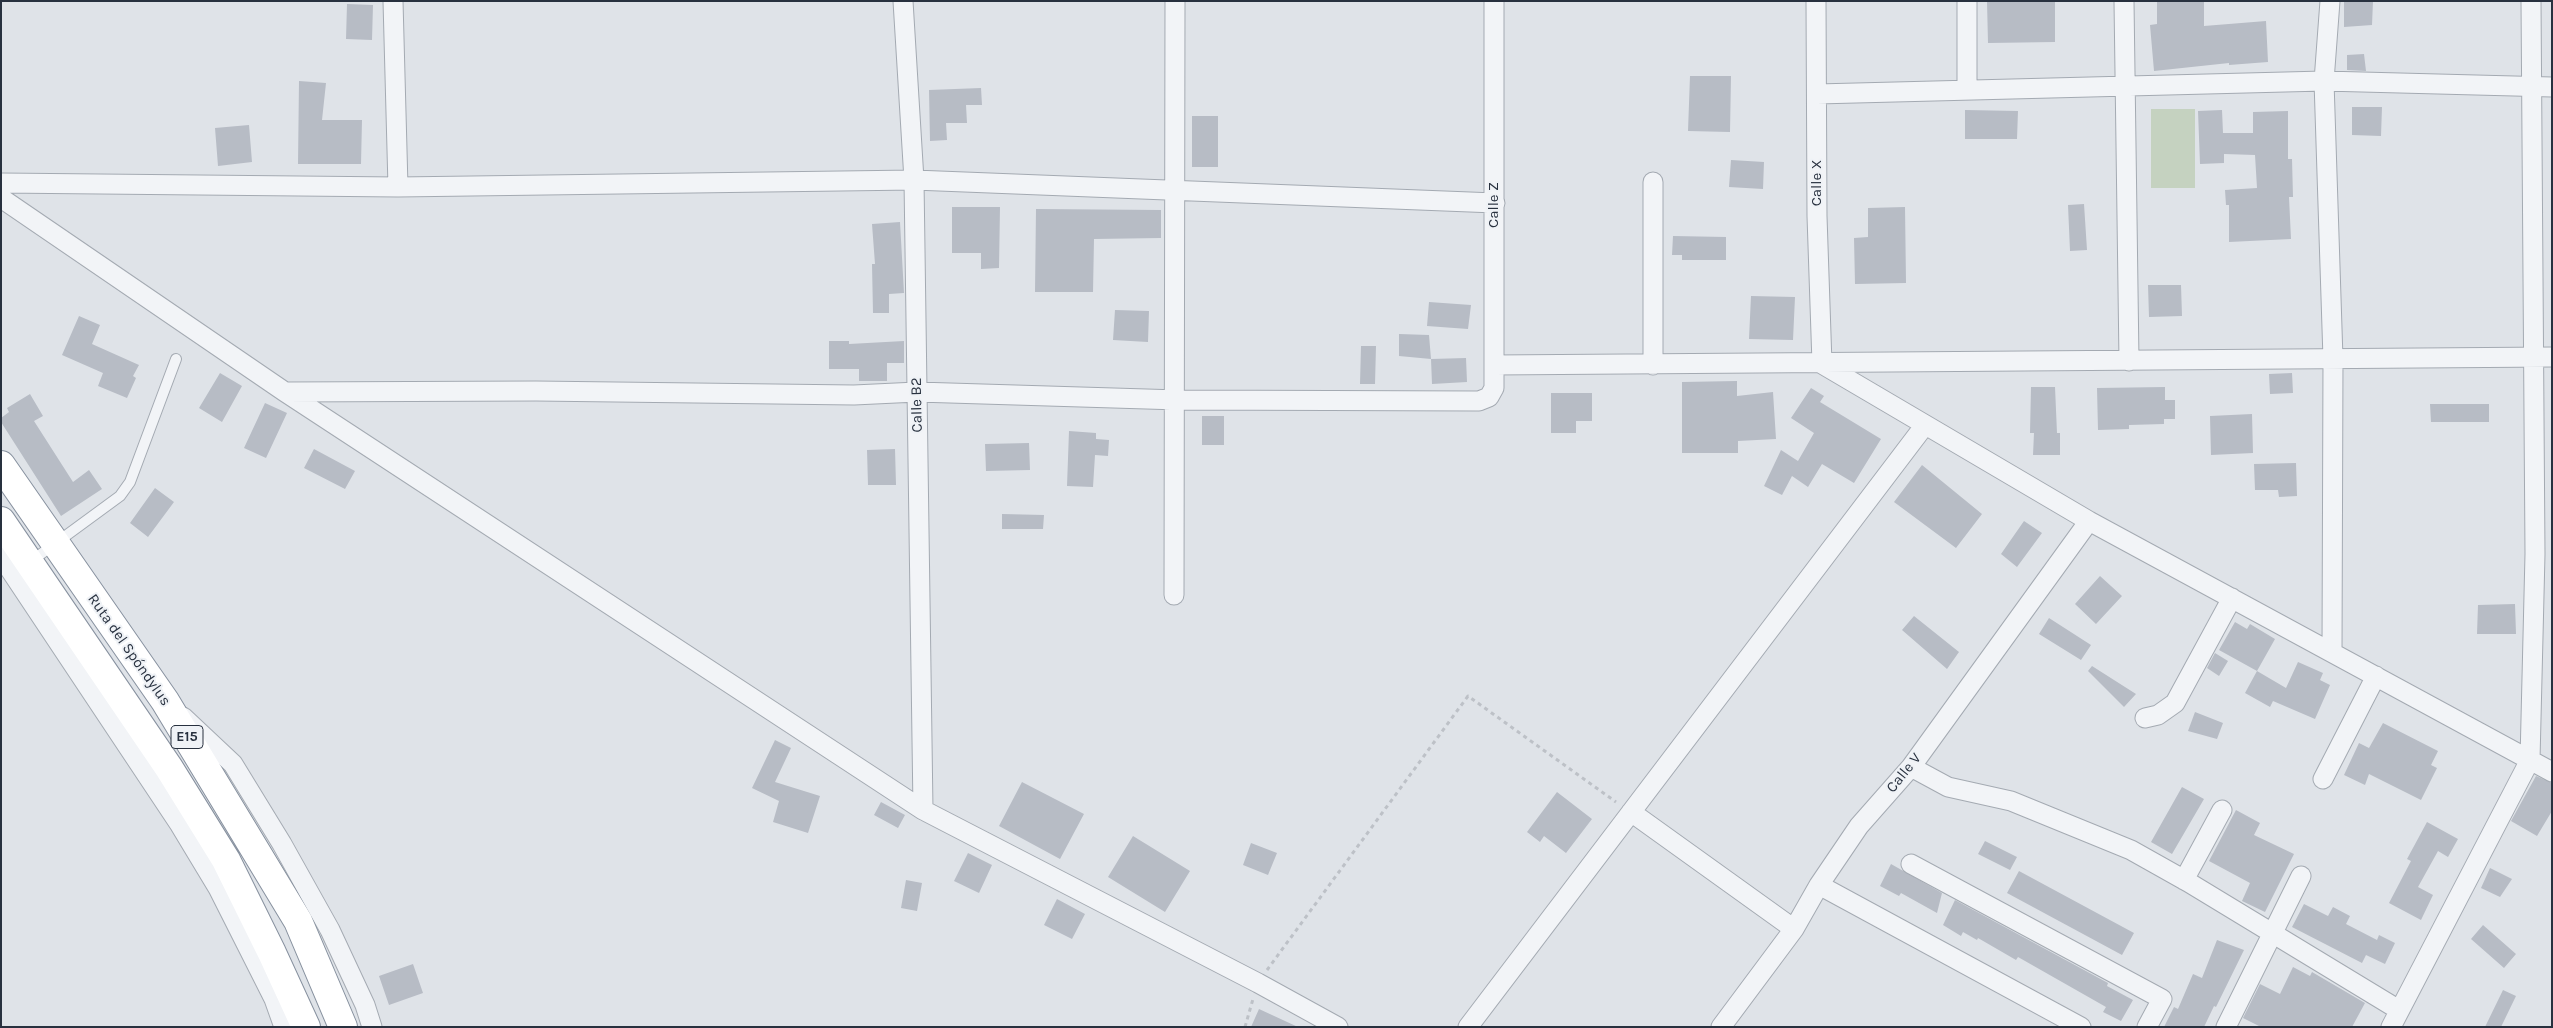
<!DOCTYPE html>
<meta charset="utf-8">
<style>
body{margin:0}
#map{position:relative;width:2553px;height:1028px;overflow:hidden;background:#dfe3e8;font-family:Karla,sans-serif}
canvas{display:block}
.frame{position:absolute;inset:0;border:2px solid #28313f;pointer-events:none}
</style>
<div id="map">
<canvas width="2553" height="1028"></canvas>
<div class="frame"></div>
</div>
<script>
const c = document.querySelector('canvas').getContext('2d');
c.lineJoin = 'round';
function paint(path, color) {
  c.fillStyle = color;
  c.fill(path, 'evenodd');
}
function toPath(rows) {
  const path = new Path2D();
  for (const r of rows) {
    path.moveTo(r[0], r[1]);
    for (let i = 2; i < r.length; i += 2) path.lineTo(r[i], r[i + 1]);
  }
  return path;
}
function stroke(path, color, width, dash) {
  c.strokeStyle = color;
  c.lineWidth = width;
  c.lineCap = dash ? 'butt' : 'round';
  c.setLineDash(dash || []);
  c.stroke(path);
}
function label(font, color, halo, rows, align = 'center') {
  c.font = font + ' Karla,sans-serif';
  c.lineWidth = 4;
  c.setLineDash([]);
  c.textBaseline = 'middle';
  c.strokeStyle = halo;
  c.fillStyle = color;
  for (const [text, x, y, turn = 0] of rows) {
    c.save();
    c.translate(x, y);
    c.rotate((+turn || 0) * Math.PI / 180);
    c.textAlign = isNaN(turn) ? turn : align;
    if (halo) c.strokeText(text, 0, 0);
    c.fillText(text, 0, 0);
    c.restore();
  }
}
paint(toPath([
 [2151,109,2195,109,2195,188,2151,188]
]), '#c5d2c0');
paint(toPath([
 [1987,1,2055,1,2055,42,1988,43],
 [2157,1,2204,1,2204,26,2266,21,2268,62,2229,65,2229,63,2154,71,2150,25,2157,24],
 [2344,1,2373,1,2372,25,2344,27],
 [347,4,373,5,372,40,346,39],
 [2364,54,2366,71,2347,70,2347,55],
 [1690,76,1731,76,1730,132,1688,131],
 [299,81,326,83,322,120,362,120,361,164,298,164],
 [981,88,982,105,966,105,967,123,946,123,947,140,930,141,929,90],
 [2352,107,2382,107,2381,136,2352,135],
 [1965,110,2018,111,2017,139,1965,139],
 [2222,110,2223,133,2253,133,2253,112,2288,111,2288,159,2292,159,2293,197,2289,197,2291,239,2229,242,2229,205,2226,205,2225,190,2257,188,2255,155,2224,154,2224,163,2200,164,2198,111],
 [1192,116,1218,116,1218,167,1192,167],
 [249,125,252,162,218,166,215,128],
 [1731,160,1764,162,1763,189,1729,187],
 [2084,204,2087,250,2070,251,2068,205],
 [952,207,1000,207,999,268,981,269,981,253,952,253],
 [1905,207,1906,283,1855,284,1854,238,1868,237,1868,208],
 [1036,209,1161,210,1161,238,1094,239,1093,292,1035,292],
 [900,222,904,293,889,294,889,313,873,313,872,264,875,264,872,224],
 [1673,236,1726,237,1726,260,1682,260,1682,255,1672,255],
 [2148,285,2181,285,2182,316,2149,317],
 [1751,296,1795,297,1793,340,1749,339],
 [1429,302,1471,305,1468,329,1427,326],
 [1115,310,1149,311,1148,342,1113,340],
 [79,316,100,325,92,344,139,365,133,376,136,378,127,398,98,386,103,373,62,355],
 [1399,334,1429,335,1431,359,1399,356],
 [829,341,849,341,849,344,904,341,904,363,887,363,887,381,859,381,859,369,829,369],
 [1361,346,1376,346,1375,384,1360,384],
 [1466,358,1467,382,1432,384,1431,359],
 [220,373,242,386,222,422,199,408],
 [2292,373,2293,393,2270,394,2269,374],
 [1737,381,1737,396,1773,392,1776,439,1738,441,1738,453,1682,453,1682,382],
 [2031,387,2055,387,2057,433,2060,433,2060,455,2033,455,2034,433,2030,433],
 [2165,387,2165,400,2175,400,2175,419,2164,419,2164,424,2129,425,2129,429,2098,430,2097,388],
 [1811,388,1824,396,1820,402,1881,439,1854,483,1822,464,1808,487,1792,476,1782,495,1764,486,1781,450,1798,461,1814,433,1791,418],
 [1551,393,1592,393,1592,421,1576,421,1576,433,1551,433],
 [30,394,43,416,34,421,73,482,89,470,102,489,61,516,1,422,1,418,9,412,7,408],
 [265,403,287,413,266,458,244,448],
 [2430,404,2489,404,2489,422,2431,422],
 [2252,414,2253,453,2211,455,2210,416],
 [1202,416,1224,416,1224,445,1202,445],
 [1069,431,1096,433,1096,439,1109,440,1108,456,1095,455,1093,487,1067,486],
 [1029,443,1030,470,986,471,985,444],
 [314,449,355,471,345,489,304,468],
 [895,449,896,485,868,485,867,450],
 [2296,463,2297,496,2279,497,2278,490,2255,490,2254,464],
 [1922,465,1982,514,1956,548,1894,502],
 [155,488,174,502,148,537,130,523],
 [1002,514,1044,515,1043,529,1002,529],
 [2024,521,2042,533,2017,567,2001,554],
 [2100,576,2122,596,2096,624,2075,604],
 [2515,604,2516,634,2477,634,2478,605],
 [1914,616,1959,652,1947,669,1902,630],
 [2049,618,2091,645,2081,660,2039,634],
 [2235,622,2247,629,2250,624,2275,639,2257,671,2219,650],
 [2215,653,2228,661,2219,676,2207,668],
 [2298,662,2323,673,2320,680,2330,685,2315,719,2273,701,2270,707,2245,693,2257,671,2286,688],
 [2092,666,2136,694,2124,707,2088,671],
 [2195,712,2223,723,2217,739,2188,731],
 [2383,723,2438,751,2431,765,2437,768,2421,800,2369,774,2365,785,2344,775,2359,743,2369,748],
 [775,740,791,748,775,782,820,796,808,833,773,822,779,801,752,788],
 [2536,776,2552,783,2552,811,2537,836,2511,821],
 [1022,782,1084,814,1060,859,999,826],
 [2182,787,2204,799,2172,854,2151,842],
 [1557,792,1592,819,1566,853,1544,836,1540,842,1527,832],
 [881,802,905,815,898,828,874,815],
 [2236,810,2260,823,2254,835,2294,854,2265,912,2242,901,2250,883,2209,861],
 [2427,822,2458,839,2448,857,2438,851,2418,887,2433,895,2421,920,2389,903,2411,861,2407,859],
 [1133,836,1190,871,1165,912,1108,877],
 [1985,841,2017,857,2010,870,1978,854],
 [1251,843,1277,853,1268,875,1243,865],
 [968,853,992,865,979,893,954,881],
 [1891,864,1942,893,1937,913,1901,893,1899,896,1880,886],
 [2490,868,2512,879,2500,897,2481,888],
 [2019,871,2134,933,2122,955,2007,893],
 [906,880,922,883,917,911,901,908],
 [1057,899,1085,914,1072,939,1044,925],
 [1955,900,2108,983,2107,986,2133,1000,2121,1021,2103,1012,2106,1007,2018,957,2016,960,1978,938,1977,940,1963,932,1961,936,1943,925],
 [2304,904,2328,916,2333,907,2350,916,2346,924,2377,940,2379,935,2395,943,2385,964,2366,955,2362,963,2292,927],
 [2483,925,2516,954,2504,968,2471,939],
 [2217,940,2244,950,2216,1007,2214,1006,2204,1027,2164,1027,2174,1007,2178,1009,2193,974,2202,978],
 [413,964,423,993,389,1005,379,976],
 [2293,967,2310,976,2312,972,2365,1003,2352,1027,2261,1027,2243,1018,2260,984,2280,994],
 [2503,990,2516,996,2501,1027,2485,1027],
 [1259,1009,1298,1027,1251,1027]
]), '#b7bcc5');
const lane = toPath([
 [30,562,120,496,130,482,176,359]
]);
const street = toPath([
 [393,1,398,187],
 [903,1,914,180,923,810],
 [1816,1,1817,216,1822,364,2089,521,2552,772],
 [2124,1,2129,361],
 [2330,1,2324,81,2333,359,2332,651],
 [1967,90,1967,1],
 [1817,94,2324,81,2552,87],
 [1653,182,1653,365],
 [1,183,398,187,914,180,1495,203],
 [1,198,285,392,923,810,1258,983,1338,1027],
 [1494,365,2552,357],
 [285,392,536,391,854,395,917,392,1179,400,1479,401,1489,397,1494,388,1494,1],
 [1,556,180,825,218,888,274,999,284,1027],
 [1174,595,1175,1],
 [183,717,233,764,282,844,330,930,365,1005,372,1027],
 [2145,718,2158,715,2175,703,2232,598],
 [1911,767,1948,787,2011,801,2131,850,2188,882,2399,1010],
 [2323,779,2376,676],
 [1631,812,1794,929],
 [1911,864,2162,999,2147,1027],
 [2184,880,2222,810],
 [1819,885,2081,1027],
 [1468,1027,1925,425],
 [1721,1027,1794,929,1819,885,1859,826,1911,767,2089,521],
 [2226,1027,2301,876],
 [2391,1027,2530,760,2535,554,2531,1]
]);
const highway = toPath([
 [1,465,165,701,298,921,343,1027],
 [1,521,169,768,226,860,272,953,306,1027]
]);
stroke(lane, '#a4aab2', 12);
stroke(street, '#a4aab2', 21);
stroke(highway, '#87919f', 30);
stroke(toPath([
 [1267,970,1468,696,1616,802],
 [1245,1027,1253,999]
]), '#bdc1c7', 3, [4, 4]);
stroke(lane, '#f2f4f7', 10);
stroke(street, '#f2f4f7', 19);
stroke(highway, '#fff', 28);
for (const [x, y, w] of [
 [187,737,32]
]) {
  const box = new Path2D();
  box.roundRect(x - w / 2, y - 11.5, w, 23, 4);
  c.fillStyle = '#eff2f6';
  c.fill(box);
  stroke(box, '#28313f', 1);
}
label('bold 14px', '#28313f', null, [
 ["E15",187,737]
]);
label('15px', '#28313f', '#eff2f6', [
 ["Calle X",1817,183,-90],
 ["Calle Z",1494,205,-90],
 ["Calle B2",917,405,-91],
 ["Ruta del Spóndylus",129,650,55],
 ["Calle V",1904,773,-51]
]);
</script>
